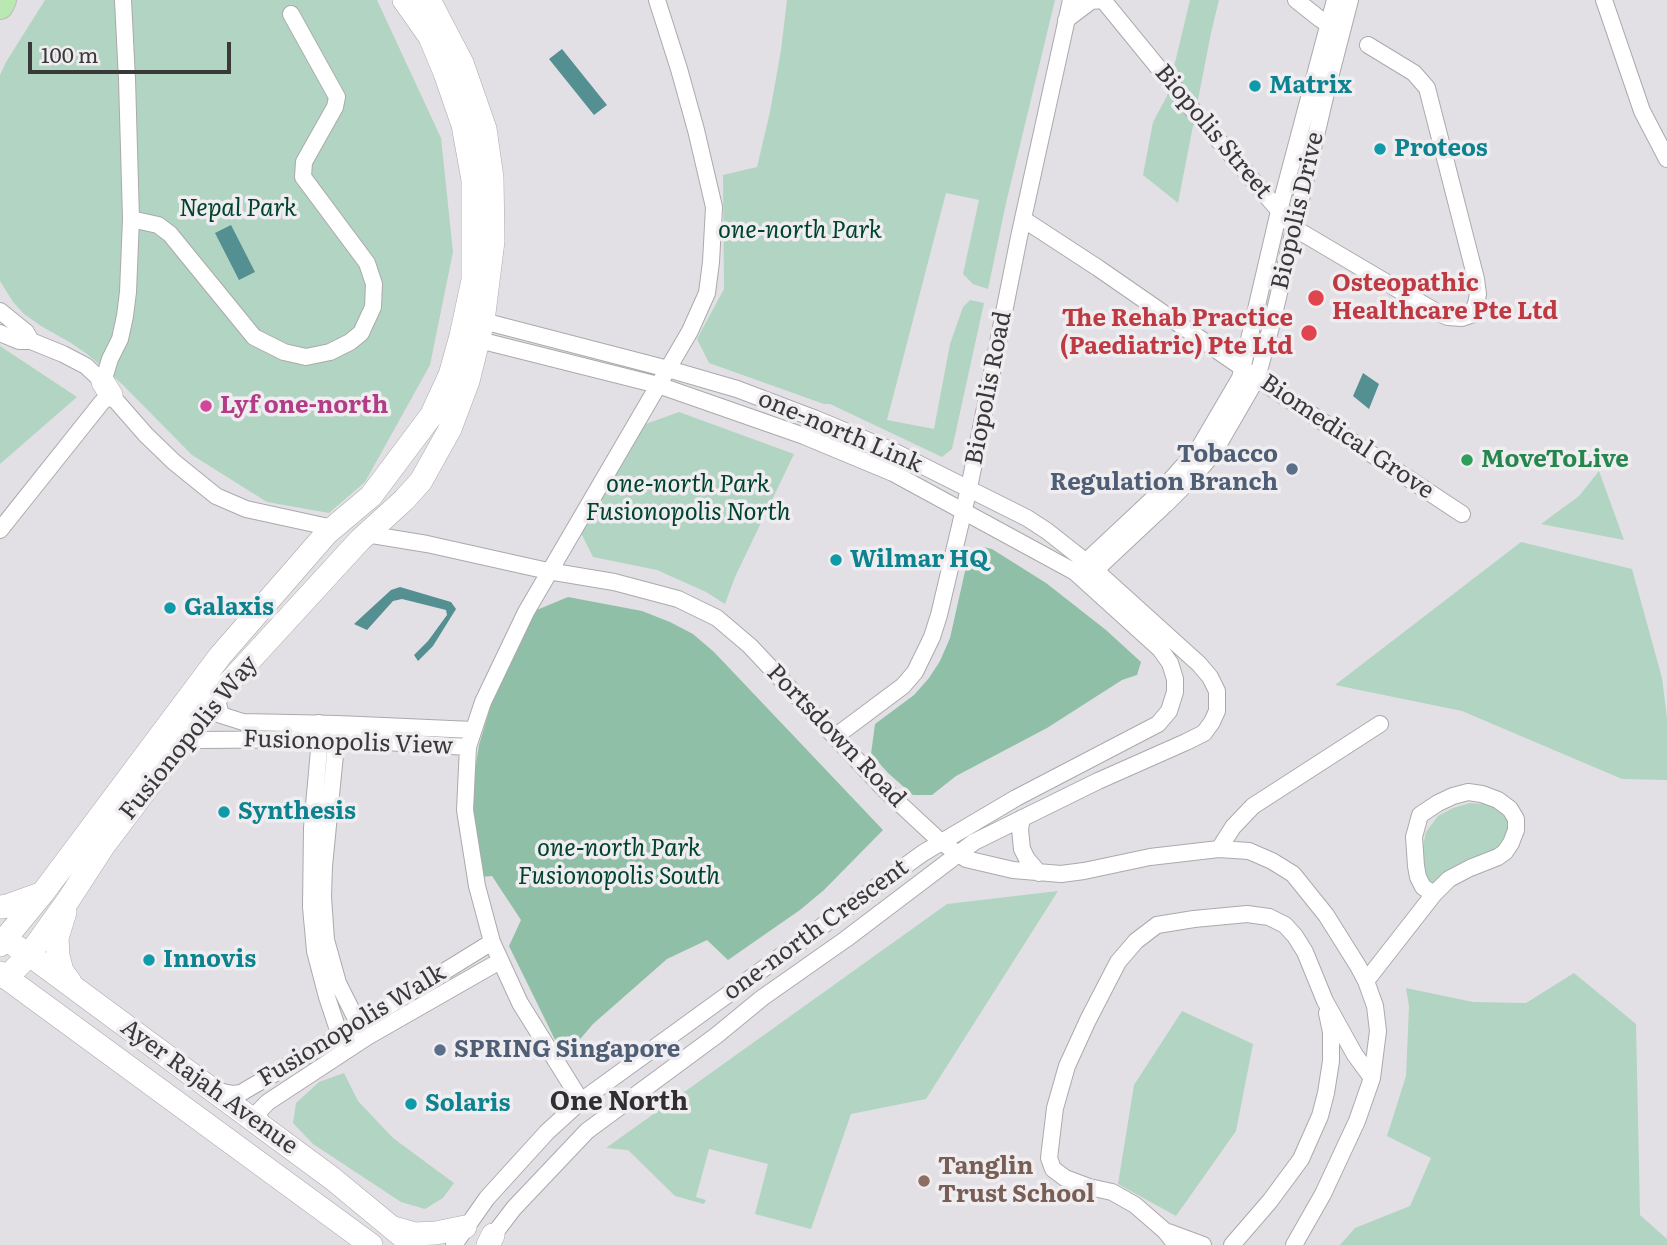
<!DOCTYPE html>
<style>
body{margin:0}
#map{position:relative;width:1667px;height:1245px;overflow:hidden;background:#e2e0e4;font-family:Literata,serif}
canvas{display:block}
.scale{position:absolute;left:28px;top:42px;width:203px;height:32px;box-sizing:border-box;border:4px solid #3a393a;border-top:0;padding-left:9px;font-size:21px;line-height:24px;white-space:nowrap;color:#3a393a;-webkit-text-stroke:5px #f0edf1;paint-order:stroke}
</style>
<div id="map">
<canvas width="1667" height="1245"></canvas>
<div class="scale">100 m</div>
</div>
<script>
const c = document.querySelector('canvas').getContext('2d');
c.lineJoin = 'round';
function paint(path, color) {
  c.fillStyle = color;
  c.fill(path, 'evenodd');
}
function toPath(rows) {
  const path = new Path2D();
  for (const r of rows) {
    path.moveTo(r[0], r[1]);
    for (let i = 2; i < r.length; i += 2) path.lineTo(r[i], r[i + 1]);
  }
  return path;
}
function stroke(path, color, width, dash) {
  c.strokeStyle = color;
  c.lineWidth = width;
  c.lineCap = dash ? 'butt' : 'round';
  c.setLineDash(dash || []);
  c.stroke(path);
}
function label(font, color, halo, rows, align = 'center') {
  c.font = font + ' Literata,serif';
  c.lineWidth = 7;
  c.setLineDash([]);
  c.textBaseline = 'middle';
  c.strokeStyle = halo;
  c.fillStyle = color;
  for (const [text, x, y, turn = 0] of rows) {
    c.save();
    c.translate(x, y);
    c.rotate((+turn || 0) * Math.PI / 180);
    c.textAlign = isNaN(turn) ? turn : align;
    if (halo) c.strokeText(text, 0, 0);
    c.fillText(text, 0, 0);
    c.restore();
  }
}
paint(toPath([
 [45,0,377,0,441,138,453,252,430,365,365,482,329,513,267,502,192,455,122,384,87,354,71,343,41,326,24,314,13,302,0,281,0,75,6,62],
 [787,0,1055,0,1006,203,988,289,973,284,963,274,979,200,946,193,887,420,934,429,950,344,963,307,970,300,984,303,952,449,942,457,830,404,824,404,709,363,697,339,724,289,723,175,757,167,770,112,781,50],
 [1190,0,1219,0,1211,33,1178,203,1143,175,1153,122,1167,96],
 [0,346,77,397,0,464],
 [679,412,794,454,735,577,725,604,706,592,657,570,593,557,580,531,643,425],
 [1599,471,1624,540,1541,524,1579,496],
 [1521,542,1632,569,1662,678,1667,718,1667,780,1622,779,1462,711,1335,685],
 [1470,803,1489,804,1504,813,1514,825,1496,854,1470,858,1453,867,1430,888,1424,872,1422,850,1426,832,1438,816,1453,808],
 [1058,891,926,1099,851,1114,811,1229,755,1214,768,1164,709,1149,696,1197,706,1200,704,1204,675,1196,628,1150,606,1148,947,904],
 [1574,973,1636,1024,1640,1215,1667,1239,1667,1245,1340,1245,1355,1228,1410,1206,1431,1158,1387,1136,1406,1076,1409,1006,1406,988,1473,1002,1526,1003],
 [1182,1011,1253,1044,1236,1131,1176,1216,1118,1184,1134,1085],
 [344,1073,358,1101,393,1138,454,1183,443,1198,425,1209,401,1202,313,1144,293,1123,296,1103,319,1082]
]), '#b2d4c3');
paint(toPath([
 [983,547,992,549,1046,583,1106,630,1141,662,1137,675,1122,680,1047,728,956,776,932,795,913,795,888,773,871,754,875,724,914,695,929,678,940,661,950,638,968,558,972,552],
 [568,597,642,611,670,622,693,634,714,652,883,830,824,890,800,910,728,960,707,940,667,959,593,1024,564,1058,509,946,521,920,492,876,481,877,471,810,474,776,479,745,496,688,532,612]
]), '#8fbfa7');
paint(toPath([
 [562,49,607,105,594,115,549,59],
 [231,225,255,272,239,280,215,233],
 [1363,373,1379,384,1369,409,1353,396],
 [400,587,451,602,456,609,433,646,418,661,414,655,428,641,447,615,446,610,402,599,393,601,367,630,354,624,391,590]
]), '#548f92');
const street = toPath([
 [1103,0,1201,120,1294,228,1438,313,1448,317,1462,318,1471,315,1476,304,1478,294,1476,279,1427,88,1414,73,1368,45],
 [1296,0,1320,19,1328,24,1337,26],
 [1604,0,1642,111,1667,159],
 [1066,20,1091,1,1103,0],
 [131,219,158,225,170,234,254,337,284,352,306,357,330,352,350,342,361,333,373,307,374,284,367,263,303,177,304,162,335,107,337,97,291,14],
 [1023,219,1098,268,1270,387,1462,514],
 [0,311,26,332,31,341],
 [483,321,668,369,737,389,816,419,893,451,1027,518,1047,531,1085,561,1199,664,1210,677,1217,691,1217,711,1212,722,1204,733,1186,742,1098,781,974,842,846,939,762,998,717,1035,587,1131,514,1208,488,1242],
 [0,333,19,341,31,341,63,354,86,366,103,382,110,359,120,339,125,316,128,292,131,219,127,79,123,0],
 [0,530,102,402,111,395,146,435,174,462,216,496,246,509,333,528],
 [366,534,427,544,548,571,614,582,678,599,717,618,750,646,885,790,941,842,966,859,1013,870,1061,874,1084,871,1150,857,1219,849,1249,851,1272,861,1293,874,1326,915,1358,966,1366,981,1375,1006,1378,1031,1372,1078,1357,1121,1323,1194,1294,1245],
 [1079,568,1159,493,1199,448,1240,378,1279,211,1335,0],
 [1090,578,1102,564,1165,505,1194,476,1213,454,1257,378,1272,323,1326,93,1350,0],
 [216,697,221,715,243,722,338,724,473,730],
 [319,723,320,739,312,828,311,907,315,951,327,997,340,1036],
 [338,724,324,866,323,897,326,940,338,983,359,1025],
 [187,734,196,740,337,739,468,747],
 [836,736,903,686,915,672,932,637,939,615,969,488,1019,237,1071,0],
 [1022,818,1020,829,1022,849,1027,859,1039,873],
 [1219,849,1233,827,1253,806,1380,724],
 [1366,981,1434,894,1449,879,1470,868,1498,857,1505,852,1511,843,1516,830,1516,819,1510,809,1498,800,1482,794,1468,792,1453,796,1438,803,1420,815,1414,837,1416,866,1418,877,1423,887,1434,894],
 [218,1091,233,1094,241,1093,251,1087,340,1036,492,942],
 [581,1101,520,1003,492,942,477,886,465,810,468,747,483,702,526,612,690,331,707,293,711,262,714,207,696,130,679,69,657,0],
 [260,1125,259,1111,268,1102,367,1037,500,961],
 [1168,1232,1203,1245],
 [454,1245,487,1198,547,1132,581,1101,923,853,1016,798,1158,724,1169,711,1175,692,1175,679,1170,663,1160,649,1075,572,893,473,804,436,658,385,479,340],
 [1176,1245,1165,1231,1135,1205,1112,1192,1089,1187,1065,1178,1053,1169,1049,1158,1055,1108,1067,1066,1088,1020,1118,962,1136,941,1157,925,1194,919,1247,914,1269,917,1285,925,1295,936,1305,952,1325,1001,1355,1055,1372,1078],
 [1232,1245,1270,1201,1301,1159,1320,1116,1326,1093,1331,1061,1331,1032,1327,1013]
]);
const secondary = toPath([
 [103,382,111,395],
 [0,907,7,906,40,894],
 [65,912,57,938,58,956,62,971,70,982],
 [0,945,42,894,220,656,327,533,371,496,431,416,450,375,461,336,473,280,473,180,463,125,445,73,430,37,404,0],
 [17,947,38,961,333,1179,413,1245],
 [0,973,371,1245],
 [6,978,29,955,69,899,104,845,216,697,360,540,404,500,421,481,450,429,468,381,483,321,493,241,492,178,485,129,462,63,429,0],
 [394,1228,415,1234,436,1233,465,1227],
 [488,1245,493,1235]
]);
const primary = toPath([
 [0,6,3,0]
]);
stroke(street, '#aba9ac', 18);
stroke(secondary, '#aba9ac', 24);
stroke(primary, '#bcbcbc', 28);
stroke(street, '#fff', 16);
stroke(secondary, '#fff', 23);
stroke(primary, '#bae8b2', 26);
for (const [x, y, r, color] of [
 [1255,86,7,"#0f9aa8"],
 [1380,149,7,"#0f9aa8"],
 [1316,298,9,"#e0444e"],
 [1309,333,9,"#e0444e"],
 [206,406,7,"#d1479c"],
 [1467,460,7,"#2e9e5b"],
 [1292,469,7,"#5c6f8a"],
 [836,560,7,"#0f9aa8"],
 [170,608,7,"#0f9aa8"],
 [224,812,7,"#0f9aa8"],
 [149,960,7,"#0f9aa8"],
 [440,1050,7,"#5c6f8a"],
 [411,1104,7,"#0f9aa8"],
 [924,1181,7,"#8d6e63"]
]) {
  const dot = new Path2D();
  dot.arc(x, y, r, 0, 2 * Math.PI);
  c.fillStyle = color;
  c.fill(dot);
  stroke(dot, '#f0edf1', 2.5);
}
label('bold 24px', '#0d838f', '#f0edf1', [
 ["Matrix",1269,86],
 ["Proteos",1394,149],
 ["Wilmar HQ",850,560],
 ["Galaxis",184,608],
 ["Synthesis",238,812],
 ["Innovis",163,960],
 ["Solaris",425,1104]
], 'left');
label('24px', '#3a393a', '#f0edf1', [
 ["Biopolis Street",1213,132,50],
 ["Biopolis Drive",1298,211,-77],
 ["Biopolis Road",989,388,-79],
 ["one-north Link",840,432,23],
 ["Biomedical Grove",1347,437,34],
 ["Portsdown Road",836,736,46],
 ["Fusionopolis Way",189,738,-51],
 ["Fusionopolis View",348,743,2],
 ["one-north Crescent",816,930,-36],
 ["Fusionopolis Walk",352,1026,-31],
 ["Ayer Rajah Avenue",209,1087,36]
]);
label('italic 24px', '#01442d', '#f0edf1', [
 ["Nepal Park",238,209],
 ["one-north Park",800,231],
 ["one-north Park",688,485],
 ["Fusionopolis North",688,513],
 ["one-north Park",619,849],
 ["Fusionopolis South",619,877]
]);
label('bold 24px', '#be3a42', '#f0edf1', [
 ["Osteopathic",1332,284],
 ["Healthcare Pte Ltd",1332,312],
 ["The Rehab Practice",1293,319,"right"],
 ["(Paediatric) Pte Ltd",1293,347,"right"]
], 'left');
label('bold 24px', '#b23c85', '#f0edf1', [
 ["Lyf one-north",220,406]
], 'left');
label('bold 24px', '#4e5e75', '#f0edf1', [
 ["Tobacco",1278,455],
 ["Regulation Branch",1278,483],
 ["SPRING Singapore",454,1050,"left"]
], 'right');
label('bold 24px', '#27864d', '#f0edf1', [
 ["MoveToLive",1481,460]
], 'left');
label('bold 24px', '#785e54', '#f0edf1', [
 ["Tanglin",938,1167],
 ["Trust School",938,1195]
], 'left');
label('bold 26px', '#302e31', '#f0edf1', [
 ["One North",619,1102]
]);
</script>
